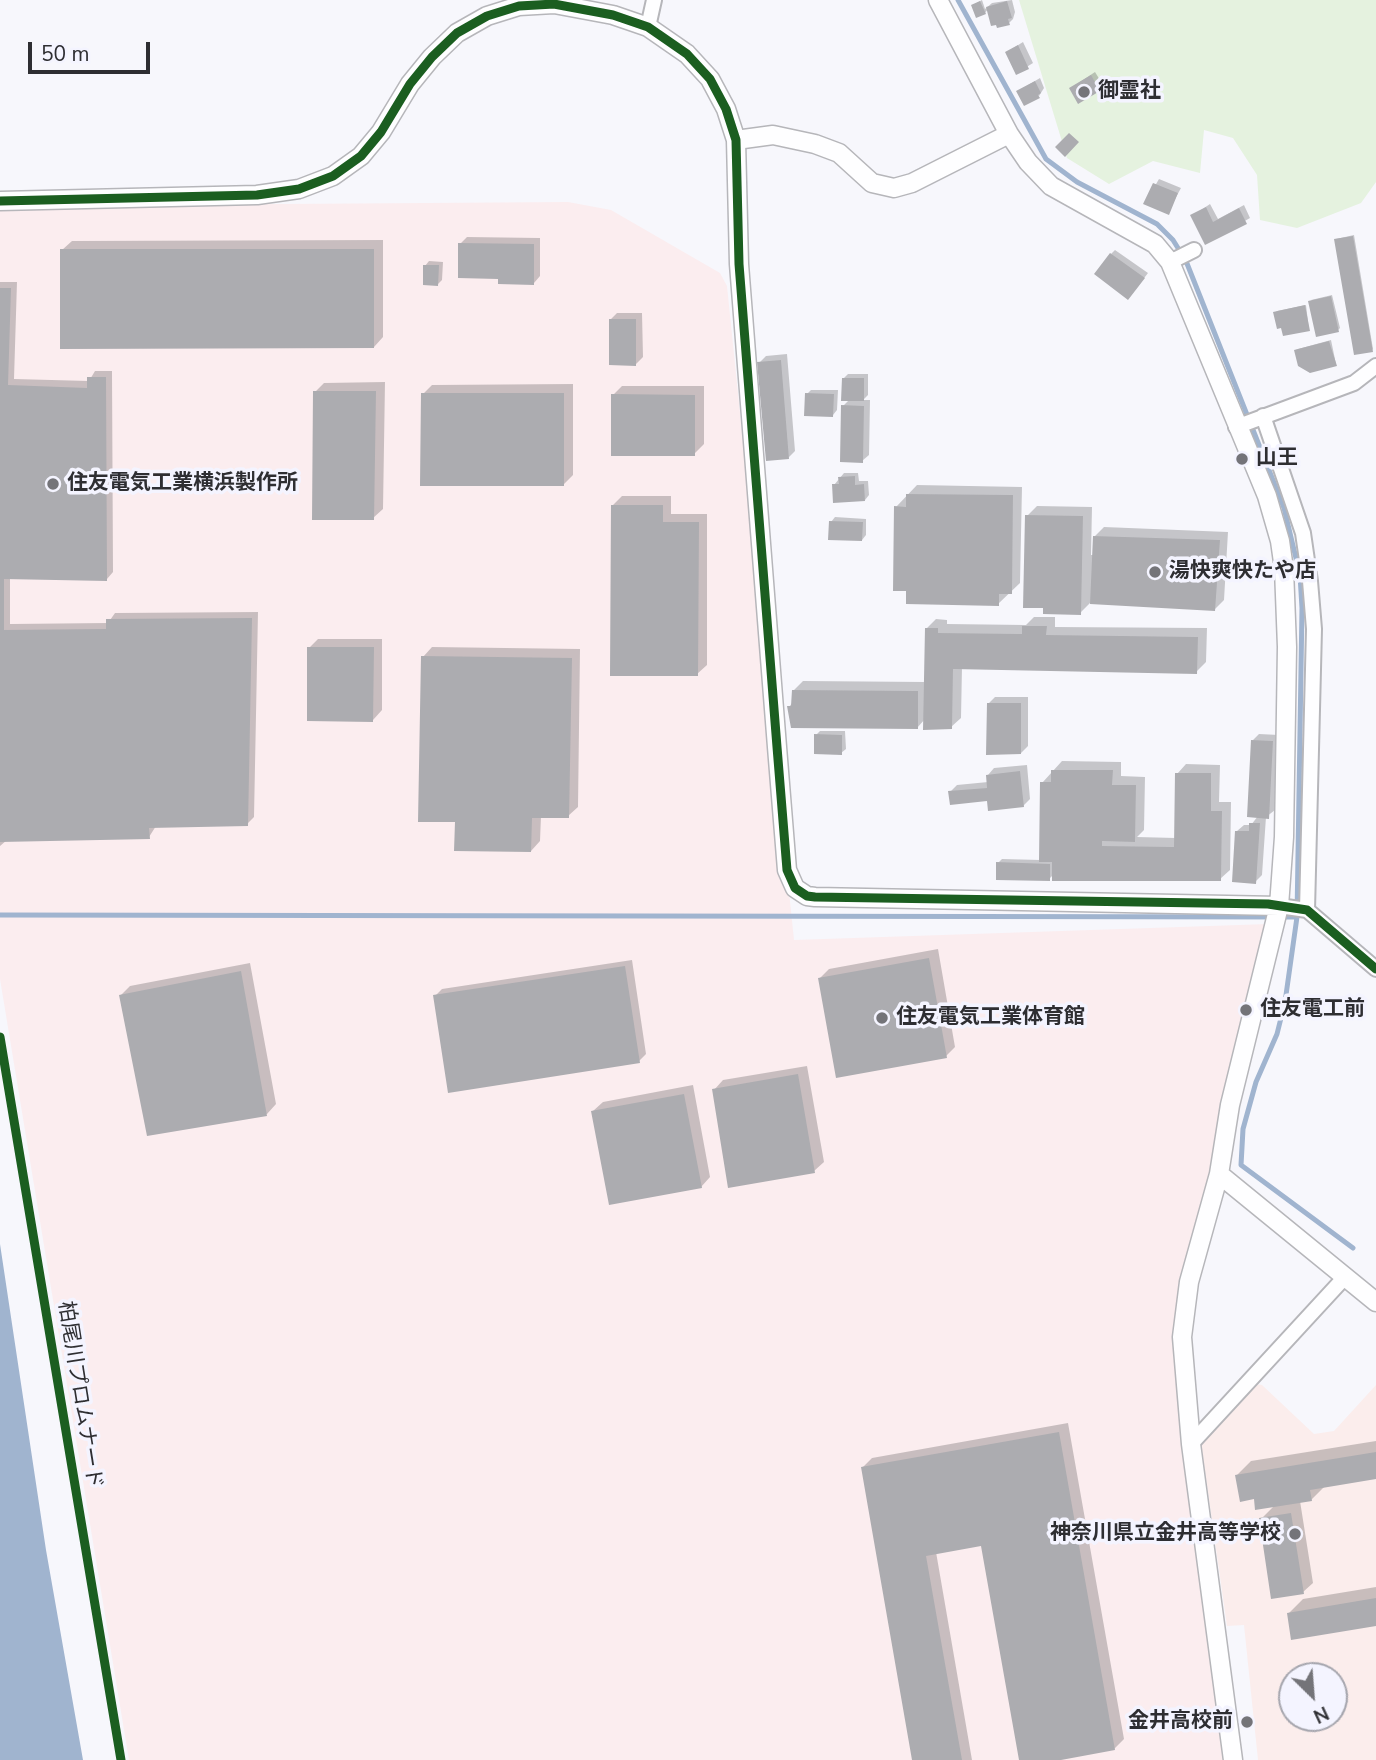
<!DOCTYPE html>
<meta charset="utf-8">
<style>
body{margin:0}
#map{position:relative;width:1376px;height:1760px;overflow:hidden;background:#f7f7fc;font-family:"Nunito Sans",sans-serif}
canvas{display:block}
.north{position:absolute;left:1278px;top:1662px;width:70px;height:70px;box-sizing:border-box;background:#f4f4ff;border:2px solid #a5a5ad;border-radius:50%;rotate:155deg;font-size:19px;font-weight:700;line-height:28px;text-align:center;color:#2e2e32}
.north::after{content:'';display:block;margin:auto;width:24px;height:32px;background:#747479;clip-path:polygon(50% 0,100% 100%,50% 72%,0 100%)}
.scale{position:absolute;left:28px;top:42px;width:122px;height:32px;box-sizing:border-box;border:4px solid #2e2e32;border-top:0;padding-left:9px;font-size:21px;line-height:24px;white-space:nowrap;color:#2e2e32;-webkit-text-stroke:5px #f4f4ff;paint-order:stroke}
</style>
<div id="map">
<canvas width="1376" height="1760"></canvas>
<div class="north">N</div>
<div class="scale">50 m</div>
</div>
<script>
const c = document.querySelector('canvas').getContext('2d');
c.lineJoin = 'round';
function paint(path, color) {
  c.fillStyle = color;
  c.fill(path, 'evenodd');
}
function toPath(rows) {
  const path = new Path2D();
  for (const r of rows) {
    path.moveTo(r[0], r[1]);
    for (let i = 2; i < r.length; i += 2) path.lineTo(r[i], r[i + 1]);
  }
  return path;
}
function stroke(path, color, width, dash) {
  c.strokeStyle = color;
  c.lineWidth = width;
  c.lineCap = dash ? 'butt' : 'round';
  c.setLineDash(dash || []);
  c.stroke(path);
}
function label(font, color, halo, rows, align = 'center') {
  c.font = font + ' "Nunito Sans","Noto Sans JP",sans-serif';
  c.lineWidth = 7;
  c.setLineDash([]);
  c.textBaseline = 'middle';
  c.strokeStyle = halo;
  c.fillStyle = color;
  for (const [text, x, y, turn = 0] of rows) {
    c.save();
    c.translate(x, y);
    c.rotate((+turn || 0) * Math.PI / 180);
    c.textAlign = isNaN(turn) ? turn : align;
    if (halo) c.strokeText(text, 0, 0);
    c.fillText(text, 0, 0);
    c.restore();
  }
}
paint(toPath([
 [568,202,611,210,720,273,727,286,794,940,1269,924,1179,1299,1173,1354,1227,1760,129,1760,0,979,0,206]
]), '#fbedef');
paint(toPath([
 [1255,1384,1262,1385,1314,1434,1334,1431,1376,1385,1376,1760,1258,1760,1244,1625,1227,1626,1201,1443],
 [1292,1676,1334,1676,1334,1718,1292,1718]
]), '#fbedec');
paint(toPath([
 [1019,0,1376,0,1376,182,1361,203,1297,228,1260,220,1257,175,1233,138,1204,130,1200,173,1153,161,1109,184,1067,158]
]), '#e5f2df');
paint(toPath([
 [0,1244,46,1550,83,1760,0,1760]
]), '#a0b4cf');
paint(toPath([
 [982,0,985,9,992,3,1012,0,1015,12,1013,19,1009,23,997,23,988,9,985,13,973,5],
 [1023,42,1033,63,1017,73,1007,52],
 [1095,72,1103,85,1099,90,1071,88],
 [1040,78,1044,88,1039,96,1018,91],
 [1159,179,1181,188,1168,212,1145,203],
 [1210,204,1218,219,1244,205,1250,218,1206,243,1192,216],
 [1354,235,1373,349,1372,350,1336,239],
 [467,237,540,238,540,276,534,283,499,278,460,244],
 [383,240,383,337,374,347,62,250,72,241],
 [1115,250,1148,273,1132,294,1111,254],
 [429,261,443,262,442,280,438,284,425,266],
 [0,282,17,282,14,379,89,381,95,371,112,371,113,572,107,579,10,578,10,624,108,623,115,613,258,612,254,817,247,824,156,826,149,837,7,840,0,846],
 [1332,295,1340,328,1338,330,1311,300],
 [1306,305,1309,330,1275,313,1277,311],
 [617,313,642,313,643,357,636,364,610,320],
 [1331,340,1336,364,1296,350,1298,349],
 [787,354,795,451,788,458,759,363,766,356],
 [848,374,868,374,868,395,863,400,870,400,869,455,862,461,843,406,850,399,844,378],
 [385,382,383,509,373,518,315,392,324,383],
 [573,384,573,475,564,484,423,394,432,385],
 [622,386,704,386,704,444,694,454,613,395],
 [811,390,838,390,837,410,833,415,807,394],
 [844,473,858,473,859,481,868,481,869,495,865,500,834,485],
 [917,485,1022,487,1020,583,998,604,896,507],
 [622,496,671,496,671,514,707,514,707,665,697,674,612,506],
 [1037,506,1092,507,1091,555,1094,555,1095,536,1104,527,1228,532,1224,600,1215,609,1090,603,1080,613,1027,516],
 [835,517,866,519,866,535,862,540,831,522],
 [1034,617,1055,617,1055,627,1207,628,1206,662,1196,672,962,667,961,718,951,727,925,719,917,728,789,707,793,702,793,691,803,681,926,682,927,628,936,619,947,620,947,624,1026,625],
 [318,639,382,639,382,710,373,720,309,648],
 [432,647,580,649,578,807,568,816,541,816,540,841,531,851,456,820,423,657],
 [995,697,1028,697,1028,746,1021,753,988,704],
 [820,731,845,731,846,749,841,753,816,735],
 [1259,734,1279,735,1275,810,1266,817,1262,875,1255,882,1237,831,1244,825,1251,825,1258,816,1252,741],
 [1062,761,1121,762,1121,776,1145,777,1144,830,1137,837,1176,838,1177,774,1186,764,1220,765,1219,802,1231,802,1230,870,1220,879,1054,874,1049,879,998,863,1002,859,1041,860,1042,783],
 [1027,765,1030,799,1023,806,950,792,957,785,988,782,988,775,994,768],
 [938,949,955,1047,946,1056,820,978,829,969],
 [632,960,646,1054,639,1061,435,996,442,989],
 [250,963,276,1104,267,1114,149,1134,121,995,130,986],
 [807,1066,824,1162,814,1171,714,1090,723,1080],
 [693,1085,710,1177,701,1187,593,1111,603,1102],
 [1068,1423,1124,1739,1114,1749,1051,1760,1021,1760,982,1544,936,1552,972,1760,914,1760,862,1468,872,1458],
 [1376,1441,1376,1478,1325,1486,1311,1500,1300,1501,1313,1583,1303,1592,1261,1519,1274,1506,1255,1497,1237,1475,1251,1461],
 [1376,1587,1376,1625,1289,1613,1303,1599]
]), '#0003');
stroke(toPath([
 [958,0,1046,159,1077,182,1157,224,1173,240,1186,261,1284,508,1300,575,1302,608,1297,917,1285,1002,1277,1034,1256,1082,1243,1129,1241,1165,1353,1248],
 [0,915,1297,917]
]), '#a0b4cf', 5);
paint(toPath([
 [980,1,986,14,976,18,971,5],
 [1007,1,1012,18,1008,19,1010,25,997,28,996,25,991,26,986,7],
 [1018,45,1029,69,1016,75,1005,52],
 [1091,75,1100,91,1078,104,1069,88],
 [1035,81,1041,93,1038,95,1040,98,1024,106,1016,91],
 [1069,133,1079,142,1065,157,1055,147],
 [1153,183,1178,193,1169,215,1143,204],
 [1206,207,1213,222,1239,208,1247,224,1205,245,1190,215],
 [1353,236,1373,352,1354,355,1334,239],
 [458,243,534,244,534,285,498,284,498,279,458,278],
 [60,249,374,249,374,348,60,349],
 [1110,253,1145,278,1128,300,1094,274],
 [423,265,439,265,438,286,423,285],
 [0,288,11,288,8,385,87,388,87,377,106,377,107,581,4,579,4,630,106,629,106,619,252,618,248,826,149,828,150,839,0,842],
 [1331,296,1339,332,1316,337,1308,301],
 [1305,305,1310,331,1283,336,1281,328,1277,329,1273,312],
 [609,319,636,319,636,366,609,365],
 [1329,341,1337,366,1310,373,1298,366,1294,350],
 [781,360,789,459,766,461,757,362],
 [842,378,864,378,864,401,841,401],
 [313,391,376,391,374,520,312,520],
 [421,393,564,393,564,486,420,486],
 [805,393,834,394,833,417,804,416],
 [611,394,695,395,695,456,611,456],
 [841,405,864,406,863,463,840,462],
 [855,476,855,485,864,484,865,501,833,503,832,484,839,484,838,477],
 [906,494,1013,495,1012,594,999,594,999,606,906,604,906,591,893,591,894,506,906,507],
 [611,505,663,505,663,522,699,522,698,676,610,676],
 [1025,515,1083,516,1081,615,1043,614,1043,608,1023,608],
 [829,521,863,522,862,541,828,540],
 [1093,536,1220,540,1215,611,1090,604],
 [1022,626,1047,626,1046,635,1198,637,1197,674,953,669,952,729,923,730,925,628,938,628,938,633,1022,634],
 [307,647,374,647,373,722,307,721],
 [421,656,572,658,569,818,532,818,531,852,454,851,455,822,418,822],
 [792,690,918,691,918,729,791,728,787,706,791,706],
 [987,703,1021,703,1021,754,986,755],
 [814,734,842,735,842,755,814,754],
 [1251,740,1273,741,1269,819,1247,817],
 [1051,770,1113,770,1112,785,1136,785,1135,842,1102,841,1102,846,1174,847,1175,773,1211,773,1211,811,1222,811,1221,881,1052,881,1052,862,1039,862,1040,782,1051,782],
 [1020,771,1024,807,988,811,987,801,950,805,948,791,987,788,986,775],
 [1249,823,1260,823,1256,884,1232,882,1235,831,1249,831],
 [996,862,1050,864,1050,881,996,880],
 [929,958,947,1058,836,1078,818,978],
 [625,966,640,1063,448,1093,433,995],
 [241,971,267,1116,147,1136,119,995],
 [798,1074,815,1173,728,1188,712,1089],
 [684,1094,702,1188,609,1205,591,1111],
 [1059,1432,1115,1750,1061,1760,1019,1760,981,1546,926,1556,962,1760,912,1760,861,1467],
 [1376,1452,1376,1479,1310,1490,1312,1501,1255,1510,1254,1499,1240,1502,1235,1475],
 [1291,1513,1304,1594,1271,1599,1259,1518],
 [1376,1598,1376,1626,1291,1640,1287,1613]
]), '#acacb0');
const minor = toPath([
 [648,27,654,0],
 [1170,262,1194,250],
 [1263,416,1303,533,1310,581,1314,629,1307,910],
 [1236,427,1354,383,1376,366],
 [1279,906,1307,910,1376,969],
 [1191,1444,1345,1277]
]);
const tertiary = toPath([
 [938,0,1009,134,1028,162,1051,186,1155,244,1170,262,1267,496,1280,541,1284,569,1287,647,1284,837,1279,906,1230,1105,1219,1174,1189,1282,1182,1337,1191,1444,1233,1760],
 [736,140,773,135,815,144,839,153,872,183,894,188,912,183,1009,134],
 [0,201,257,195,299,189,333,176,361,156,381,132,410,84,432,57,457,33,487,16,519,6,554,4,613,15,648,27,687,54,710,79,726,109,736,140,739,264,777,747,787,870,795,888,807,896,815,897,1279,906],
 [1219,1174,1376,1302]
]);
stroke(minor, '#b6b6ba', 18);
stroke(tertiary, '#b6b6ba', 21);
stroke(minor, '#fefeff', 14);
stroke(tertiary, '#fefeff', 18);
stroke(toPath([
 [0,201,257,195,299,189,333,176,361,156,381,132,410,84,432,57,457,33,487,16,519,6,554,4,613,15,648,27,687,54,710,79,726,109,736,140,739,264,777,747,787,870,795,888,807,896,815,897,1268,904,1307,910,1376,969],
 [0,1037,121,1760]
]), '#1b5e20', 9);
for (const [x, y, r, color] of [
 [1084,92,7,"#747479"],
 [1242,459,7,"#747479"],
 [53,484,7,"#747479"],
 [1155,572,7,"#747479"],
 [1246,1010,7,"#747479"],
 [882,1018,7,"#747479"],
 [1295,1534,7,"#747479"],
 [1247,1722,7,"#747479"]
]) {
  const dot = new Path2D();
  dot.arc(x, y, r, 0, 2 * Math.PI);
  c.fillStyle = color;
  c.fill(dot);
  stroke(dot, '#f4f4ff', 2.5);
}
label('bold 21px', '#2e2e32', '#f4f4ff', [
 ["御霊社",1098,92],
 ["山王",1256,459],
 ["住友電気工業横浜製作所",67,484],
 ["湯快爽快たや店",1169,572],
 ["住友電工前",1260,1010],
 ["住友電気工業体育館",896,1018],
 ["神奈川県立金井高等学校",1281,1534,"right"],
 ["金井高校前",1233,1722,"right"]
], 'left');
label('21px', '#2e2e32', '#f4f4ff', [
 ["柏尾川プロムナード",79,1395,81]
]);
</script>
